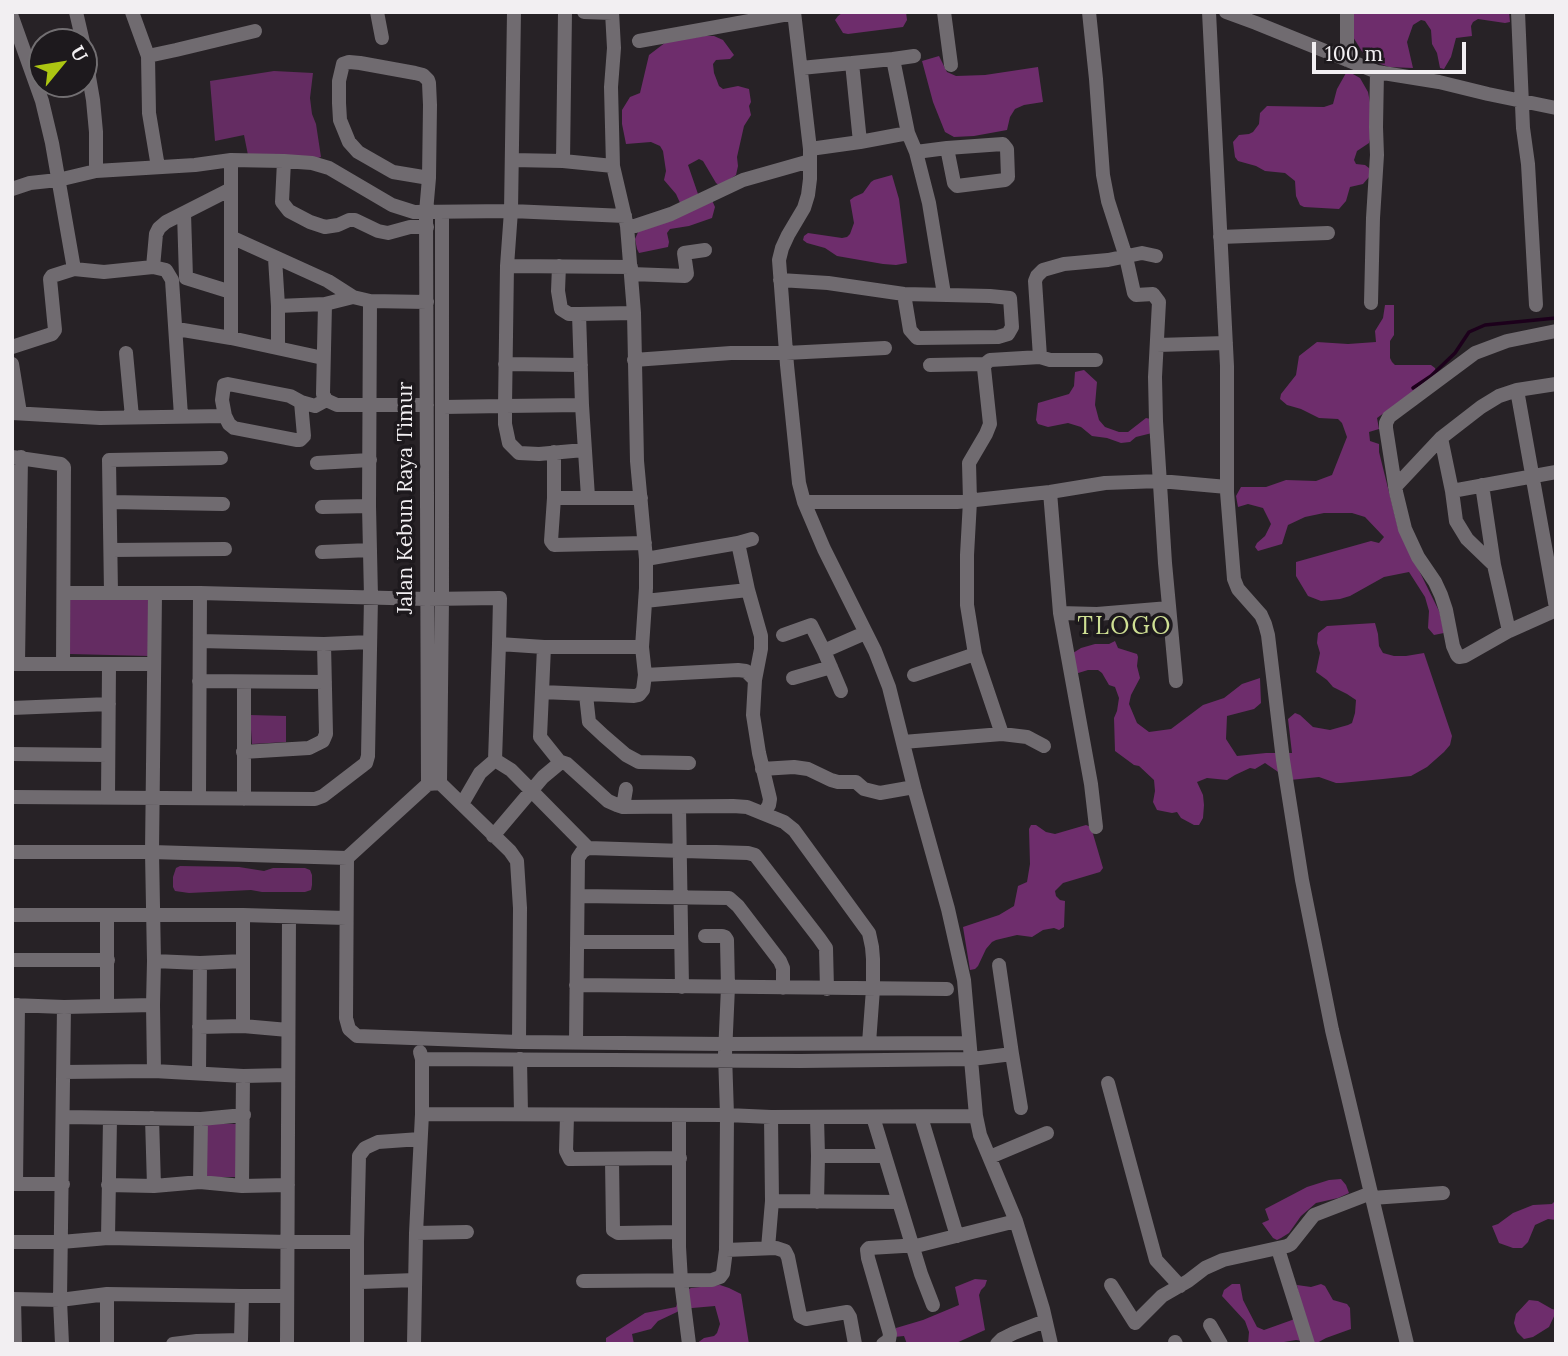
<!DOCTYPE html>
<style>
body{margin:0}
#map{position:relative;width:1568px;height:1356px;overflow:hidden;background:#272226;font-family:Lora,serif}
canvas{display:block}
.frame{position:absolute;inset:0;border:14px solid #f2eff2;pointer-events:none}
.north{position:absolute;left:28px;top:28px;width:70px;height:70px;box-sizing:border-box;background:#1d191d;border:2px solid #726f72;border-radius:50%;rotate:60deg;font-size:19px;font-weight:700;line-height:28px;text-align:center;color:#f2eff2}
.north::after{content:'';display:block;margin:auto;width:24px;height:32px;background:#acc612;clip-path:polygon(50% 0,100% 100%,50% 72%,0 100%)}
.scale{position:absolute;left:1312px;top:42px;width:154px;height:32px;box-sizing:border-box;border:4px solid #f2eff2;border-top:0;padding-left:9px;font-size:21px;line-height:24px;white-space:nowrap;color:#f2eff2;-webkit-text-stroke:5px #1d191d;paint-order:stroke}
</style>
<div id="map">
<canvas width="1568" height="1356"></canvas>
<div class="frame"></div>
<div class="north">U</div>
<div class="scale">100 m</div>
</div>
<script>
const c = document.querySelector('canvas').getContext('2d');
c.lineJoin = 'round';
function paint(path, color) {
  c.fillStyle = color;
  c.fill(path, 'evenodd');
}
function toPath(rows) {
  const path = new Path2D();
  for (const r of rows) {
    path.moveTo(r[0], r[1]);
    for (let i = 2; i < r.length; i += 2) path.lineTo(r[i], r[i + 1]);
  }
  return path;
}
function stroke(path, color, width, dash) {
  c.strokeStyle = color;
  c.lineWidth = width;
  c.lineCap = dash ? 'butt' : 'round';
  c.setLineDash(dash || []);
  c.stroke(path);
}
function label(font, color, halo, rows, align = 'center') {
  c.font = font + ' Lora,serif';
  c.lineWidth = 7;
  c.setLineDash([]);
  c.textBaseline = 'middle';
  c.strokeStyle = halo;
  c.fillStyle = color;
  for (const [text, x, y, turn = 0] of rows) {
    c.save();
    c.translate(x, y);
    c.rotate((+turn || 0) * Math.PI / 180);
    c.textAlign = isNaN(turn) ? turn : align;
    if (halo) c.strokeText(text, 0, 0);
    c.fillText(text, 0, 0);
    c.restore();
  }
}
paint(toPath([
 [274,71,313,73,310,98,312,114,316,124,321,157,312,160,248,155,244,135,215,141,210,81],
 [70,594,150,595,149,656,70,654],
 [250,715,286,716,286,742,252,744],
 [180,866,239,867,264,871,273,868,305,868,310,870,312,875,312,885,311,890,305,892,262,892,251,890,189,893,175,891,173,887,173,877,176,868],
 [203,1123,237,1124,238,1177,203,1177]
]), '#642c62');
paint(toPath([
 [864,12,906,12,907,20,903,27,848,34,843,33,835,20,838,16,842,13],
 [1353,12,1509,12,1510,22,1505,23,1478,19,1473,22,1471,26,1472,36,1456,38,1451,57,1444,69,1440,68,1437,53,1432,44,1431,30,1425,21,1421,20,1413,25,1407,42,1413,68,1389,67,1375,62,1363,53,1353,37],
 [704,36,714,36,723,40,734,55,730,59,716,60,713,64,714,73,719,86,723,89,738,86,749,89,751,102,749,106,751,115,744,126,737,157,738,166,736,175,720,186,716,183,703,161,699,159,688,165,698,194,711,198,715,207,712,218,689,226,670,229,667,233,669,242,668,247,639,253,637,249,635,239,639,230,681,205,676,194,664,180,666,171,663,151,660,146,651,142,626,144,622,124,622,110,630,97,640,93,649,55,666,42],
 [939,56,947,72,956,76,985,75,1038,67,1043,102,1024,105,1015,109,1010,117,1007,130,974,136,954,137,945,132,933,102,922,61],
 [1346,73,1351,73,1360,78,1368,92,1374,123,1369,143,1357,151,1354,160,1356,164,1365,165,1369,168,1369,177,1363,184,1350,187,1346,201,1339,209,1304,207,1300,205,1296,196,1295,181,1285,173,1265,171,1256,166,1238,161,1235,157,1233,142,1239,135,1249,134,1253,132,1259,124,1260,113,1267,106,1324,107,1333,104,1337,89],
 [892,175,899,199,907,263,896,265,883,264,837,256,825,248,807,243,803,240,804,236,808,233,842,238,847,237,850,234,854,223,850,200,854,197,863,193,871,182,874,180],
 [1385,305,1394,305,1394,335,1390,341,1390,358,1392,362,1395,365,1431,365,1435,368,1437,375,1377,418,1379,429,1369,432,1370,441,1379,444,1379,452,1398,528,1440,613,1444,633,1434,635,1428,628,1429,611,1425,597,1409,572,1384,577,1350,596,1340,599,1321,601,1308,596,1296,576,1296,562,1371,541,1379,543,1384,537,1365,517,1352,513,1324,513,1305,517,1288,525,1282,544,1258,551,1255,547,1257,543,1265,536,1271,524,1263,508,1248,504,1238,507,1236,496,1241,487,1266,487,1286,480,1316,481,1332,475,1347,437,1342,423,1338,419,1319,418,1301,409,1287,405,1280,399,1281,394,1296,375,1299,356,1317,342,1348,344,1376,342,1375,331,1383,318],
 [1084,370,1097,382,1095,405,1099,420,1105,427,1119,432,1128,432,1146,418,1151,419,1152,433,1136,437,1130,442,1121,443,1107,438,1092,436,1081,427,1068,423,1048,427,1038,424,1036,420,1038,403,1069,394,1074,386,1075,372],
 [1375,623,1378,634,1379,646,1383,653,1394,656,1406,656,1424,653,1452,736,1450,745,1444,752,1427,767,1411,776,1383,779,1341,783,1336,783,1319,777,1290,780,1265,763,1255,769,1250,768,1235,775,1227,780,1207,778,1197,782,1203,795,1204,805,1203,818,1199,825,1194,825,1181,818,1177,812,1172,813,1157,810,1153,802,1155,791,1154,780,1139,766,1134,765,1115,751,1114,718,1117,711,1119,698,1115,687,1109,685,1102,673,1098,670,1088,670,1075,674,1073,653,1081,648,1095,644,1109,644,1115,641,1118,648,1137,654,1138,657,1137,666,1140,678,1131,695,1129,704,1137,723,1149,732,1171,729,1203,705,1224,698,1242,684,1260,678,1261,703,1254,709,1227,716,1226,739,1237,756,1266,753,1292,753,1288,719,1295,713,1300,715,1313,727,1330,730,1348,725,1352,723,1355,713,1356,700,1347,694,1333,687,1327,680,1316,672,1320,653,1317,643,1318,633,1327,626],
 [1031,825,1036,825,1046,832,1055,834,1086,825,1091,827,1103,868,1100,872,1063,883,1055,891,1056,896,1060,900,1065,901,1064,927,1059,930,1054,928,1043,930,1032,937,1017,935,996,940,992,942,986,949,978,966,975,969,970,970,963,927,999,915,1014,906,1018,886,1027,882,1030,864,1029,829],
 [1341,1179,1346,1185,1349,1193,1338,1198,1316,1203,1301,1216,1289,1233,1281,1238,1277,1240,1273,1238,1262,1223,1269,1220,1265,1209,1307,1187,1329,1180],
 [1556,1200,1556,1220,1548,1219,1535,1225,1528,1242,1522,1248,1513,1248,1499,1243,1492,1226,1498,1224,1513,1213,1533,1205,1552,1204],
 [975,1279,987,1280,985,1286,981,1290,979,1295,985,1330,954,1344,907,1344,904,1336,894,1337,896,1328,923,1320,959,1305,955,1287],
 [1232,1284,1240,1284,1243,1300,1257,1327,1264,1330,1292,1320,1302,1313,1297,1285,1311,1287,1321,1284,1325,1286,1333,1300,1347,1304,1350,1308,1351,1329,1326,1338,1317,1343,1296,1340,1272,1344,1248,1344,1249,1332,1245,1321,1222,1296,1224,1290],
 [720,1285,729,1288,741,1294,749,1344,696,1344,704,1338,714,1336,717,1333,720,1324,715,1306,681,1309,677,1312,658,1321,651,1329,632,1334,634,1344,606,1344,606,1338,645,1313,676,1307,680,1293,691,1288],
 [1529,1300,1538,1301,1552,1309,1556,1310,1556,1312,1549,1327,1533,1337,1524,1339,1517,1332,1514,1323,1516,1314]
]), '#6e2d6c');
stroke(toPath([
 [1413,388,1431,376,1455,353,1469,332,1485,325,1556,318]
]), '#1c001b', 3.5);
stroke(toPath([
 [76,12,83,42],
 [132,12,148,56,149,113,158,167],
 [377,12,382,38],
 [584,12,612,13],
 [794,12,810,149,810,179,808,195,804,208,788,235,782,248,779,260,787,365,799,483,804,502,824,549,875,651,889,687,915,791,948,909,964,980,976,1116,980,1135,1016,1221,1043,1309,1051,1344],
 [944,12,951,65],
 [1089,12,1096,79,1103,175,1108,201,1126,257,1134,293,1136,295,1153,294,1159,302,1155,377,1156,421,1165,563,1176,681],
 [1209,12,1227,366,1227,492,1234,579,1238,589,1261,615,1265,624,1268,635,1283,760,1302,880,1332,1030,1407,1344],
 [1226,12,1256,23,1377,72,1439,82,1488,94,1556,108],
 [1347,12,1347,60],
 [1518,12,1523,128,1528,164,1536,305],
 [12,17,42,101,52,143,74,269],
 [639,41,794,13],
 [84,48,93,100,96,132,96,171],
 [148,56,176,50,255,31],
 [893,59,914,56],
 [852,63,860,142],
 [801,68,893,59,908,133,916,152,929,203,944,294],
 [810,149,860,142,908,133],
 [916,152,947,148,1003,144,1007,149,1008,177,1005,180,957,186,954,183,947,148],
 [512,160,563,161,613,166],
 [284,161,282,202,289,211,310,222,325,227,338,225,349,220,355,220,378,231,388,233,410,227,427,227],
 [563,161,565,12],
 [12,189,30,183,58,180,96,171,195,165,231,160,284,161,312,163,329,168,392,205,414,212,511,211,625,216],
 [184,213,186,278,231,292],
 [627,226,635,226,671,214,743,180,810,161],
 [231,237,328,281,353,297,370,301,427,302],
 [1220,237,1328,233],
 [275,258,278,306,278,348],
 [507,266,631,267],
 [559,266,558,291,561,309,569,314,579,314],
 [153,267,156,234,159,228,166,222,231,189],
 [631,274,685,276,687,274,684,253,705,250],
 [780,280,828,283,904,294,990,296,1010,298,1012,327,1008,334,998,337,917,338,910,330,904,294],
 [1371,303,1373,218,1377,155,1376,127,1377,72],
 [325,304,323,394,326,400,337,405,427,405],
 [278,306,325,304,353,297],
 [177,329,231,338,323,358],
 [1556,331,1507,341,1475,353,1389,417,1386,423,1386,428,1396,492,1405,529,1418,557,1435,582,1441,595,1446,610,1453,646,1457,655,1459,657,1465,656,1509,631,1556,610],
 [231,338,231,160],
 [1157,345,1226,343],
 [12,347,52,334,55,330,50,279,52,276,74,269,104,272,153,267,166,270,172,280,181,416],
 [126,353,132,417],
 [1040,357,1050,360,1096,360],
 [634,360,731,353,786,353,885,348],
 [12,364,20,413],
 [505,364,581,365],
 [930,365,985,364],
 [1517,390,1556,608],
 [582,405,505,406,505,424,509,443,519,453,539,454,584,450],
 [443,407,505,406,507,266,511,211,514,12],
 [12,413,100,418,225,416,229,424,234,428,296,440,300,440,304,436,301,402],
 [225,416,222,400,224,385,228,384,290,396,301,402,315,406,326,400],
 [1441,438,1452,491,1456,521,1467,539,1494,565],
 [554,452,554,498,551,541,554,545,645,543],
 [12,457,61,464,64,467,63,664],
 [317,463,370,460],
 [1482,485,1494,565,1509,631],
 [1395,487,1441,438,1481,407,1499,396,1517,390,1556,384],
 [1452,491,1556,472],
 [1050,492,1060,613,1091,784,1096,827],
 [588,497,582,405,579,314,634,313],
 [554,498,641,498],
 [110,502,223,504],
 [804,502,957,502,1050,492,1105,483,1160,481,1227,487],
 [322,507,369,506],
 [738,543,752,539],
 [111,550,225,549],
 [322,552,370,550],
 [646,559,738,543,748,590,761,636,761,649,755,680,753,715,759,753,770,799,769,805,764,813],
 [64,593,200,593,427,599,500,598,499,644],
 [111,593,109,460,221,458],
 [645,601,748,590],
 [1060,613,1097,614,1169,608],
 [783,635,811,625,824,651,841,691],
 [200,641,324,644,370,642],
 [544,647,540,737,560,762],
 [824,651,865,633],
 [12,664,154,664],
 [18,664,21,457],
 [645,675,738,670,746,671,755,680],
 [914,675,975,654],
 [793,678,831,667],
 [199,681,325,682],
 [542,692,634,696,639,695,643,690,645,675,642,647,646,588,646,559,637,461,634,313,627,226,613,166,611,87,614,48,612,12],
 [586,695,589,722,604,736,626,755,639,762,689,763],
 [12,708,109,704],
 [1002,734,975,654,967,605,967,555,970,501,969,463,986,434,990,424,984,368,985,364,990,360,1040,357,1035,281,1037,276,1043,270,1064,264,1108,260,1142,253,1156,256],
 [903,742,1002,734,1027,737,1044,746],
 [243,752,309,748,323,741,326,734,324,644],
 [12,754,108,755],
 [495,760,511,770,588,848],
 [762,769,794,767,808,769,831,780,838,782,856,782,864,789,880,793,914,787],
 [440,783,442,599,442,213],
 [428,784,426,212,429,178,430,105,429,83,428,80,423,75,415,73,360,63,349,62,343,64,339,81,339,103,340,120,349,142,358,152,393,172,429,178],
 [12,797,315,799,323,796,366,763,368,756,371,597,369,506,370,301],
 [108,798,109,665],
 [199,798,200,593],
 [244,799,244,682],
 [462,804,480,773,495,760,499,644,544,647,642,647],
 [623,807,626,789],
 [679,807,682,987],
 [493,836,543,777,561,762,567,764,608,801,617,805,623,807,733,806,747,807,784,822,794,830,869,933,872,947,873,959,873,989,869,1043],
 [12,852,152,852,347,858],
 [578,896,729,898,738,906,780,961,783,968,783,988],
 [12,915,243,915,346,918],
 [107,915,107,1005],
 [243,915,243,1026],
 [577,942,680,942],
 [12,960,108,960],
 [154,961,200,963,243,961],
 [999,965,1012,1054],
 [576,985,947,989],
 [12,1005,64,1007,153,1005],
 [199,1027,243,1026,288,1030],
 [576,1041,578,858,582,852,588,848,748,853,755,855,819,938,826,948,827,989],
 [519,1042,520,908,517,861,510,851,440,783,428,784,347,858,346,1018,349,1029,357,1036,519,1042,725,1044,969,1043],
 [422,1059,800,1061,972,1059,1012,1054,1021,1108],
 [520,1059,521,1114],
 [154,1071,153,1005,154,961,152,852,155,594],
 [63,1072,154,1071,243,1076,288,1075],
 [199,1073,200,963],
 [1108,1083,1156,1260,1180,1286],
 [422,1114,727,1115,771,1117,976,1116],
 [679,1115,679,1247,681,1281,689,1344],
 [567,1116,566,1151,570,1159,680,1158],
 [64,1117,201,1119,244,1115],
 [817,1117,818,1156],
 [873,1117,921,1274,933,1305],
 [921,1117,957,1236],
 [152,1118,154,1186],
 [990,1157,1047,1133],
 [612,1160,613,1230,618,1233,679,1232],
 [200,1182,201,1119],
 [12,1184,63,1184],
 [16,1184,18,1005],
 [108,1185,154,1186,200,1182,242,1186,288,1185],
 [242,1186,243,1076],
 [1372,1198,1443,1193],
 [772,1201,899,1202],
 [817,1202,818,1156,885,1156],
 [416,1233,467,1232],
 [108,1238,110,1119],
 [12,1242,61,1242,108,1238,289,1242,357,1242],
 [768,1248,772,1201,771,1117],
 [1278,1249,1308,1344],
 [726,1250,776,1248,785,1251,788,1257,800,1316,806,1319,847,1312,850,1317,855,1344],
 [583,1281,712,1280,720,1277,723,1273,726,1250,727,1115,725,1054,728,987,727,940,725,937,722,936,705,936],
 [361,1282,415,1280],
 [1111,1285,1135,1323,1162,1296,1188,1281,1205,1268,1223,1260,1287,1246,1291,1244,1314,1215,1371,1193],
 [107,1294,107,1344],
 [12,1299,60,1300,107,1294,242,1296],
 [14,1299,15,1344],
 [1210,1325,1221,1344],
 [1175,1342,1176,1344],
 [62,1344,60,1300,64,1007],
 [173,1344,197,1341,241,1340,242,1296,287,1296],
 [287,1344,289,917],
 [357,1344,357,1242,359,1156,365,1148,378,1142,420,1139],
 [414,1344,416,1233,422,1114,422,1059,420,1052],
 [883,1344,889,1340,890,1334,868,1258,867,1250,869,1248,920,1245,1016,1221],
 [997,1344,1002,1339,1014,1333,1045,1321]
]), '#706b70', 14);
label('21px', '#f2eff2', '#1d191d', [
 ["Jalan Kebun Raya Timur",406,498,-90]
]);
c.letterSpacing = '2px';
label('24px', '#cedf93', '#1d191d', [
 ["TLOGO",1125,627]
]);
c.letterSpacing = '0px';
</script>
